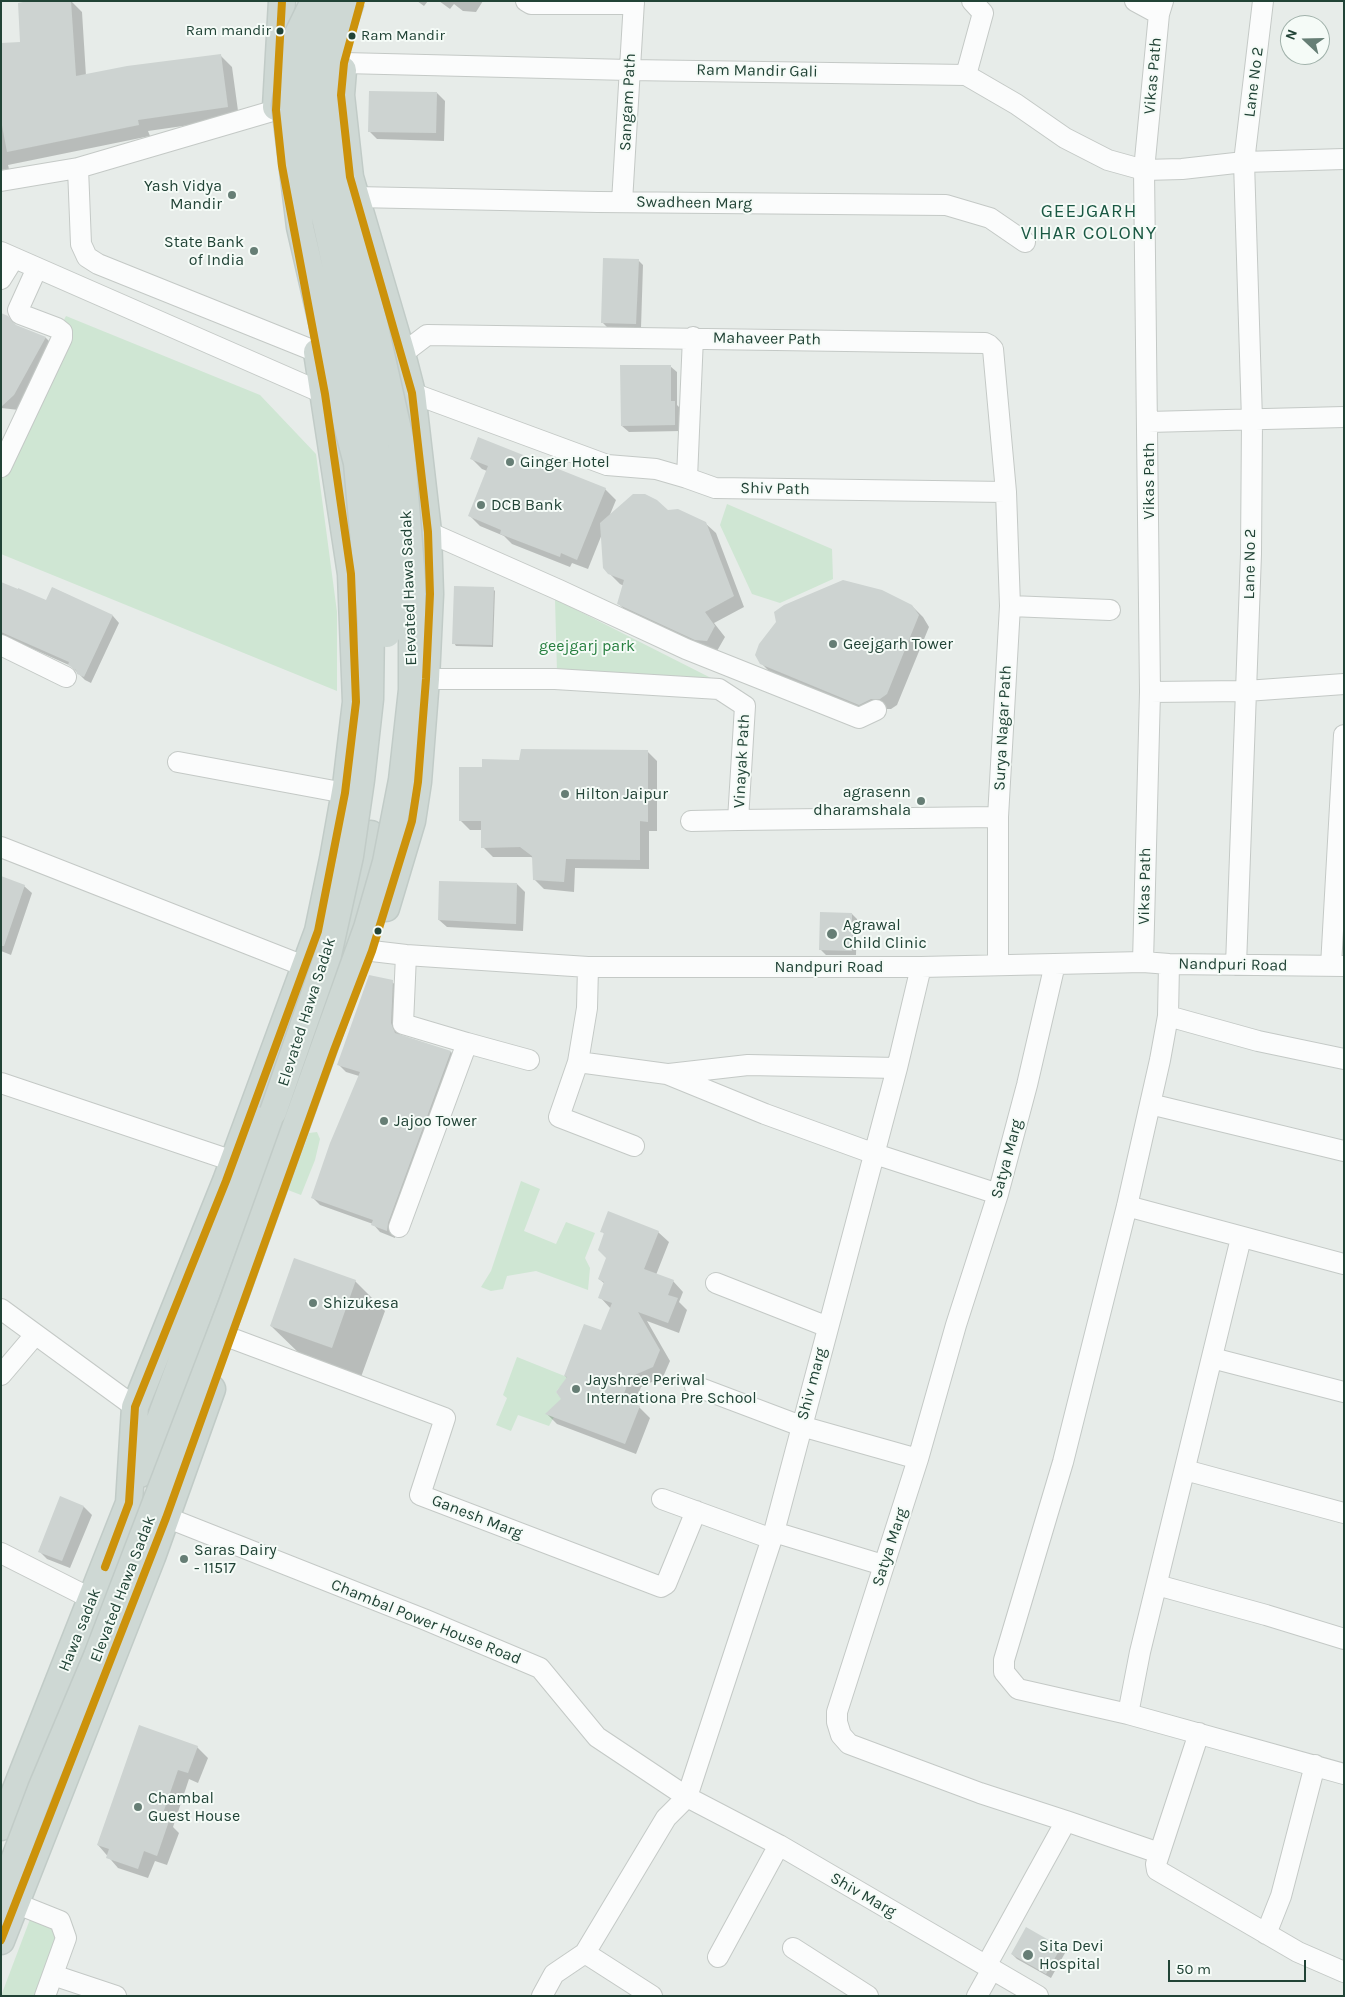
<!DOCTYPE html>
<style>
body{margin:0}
#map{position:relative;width:1345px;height:1997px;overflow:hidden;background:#e7ece9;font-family:Karla,sans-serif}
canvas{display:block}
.frame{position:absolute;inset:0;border:2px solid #214336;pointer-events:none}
.north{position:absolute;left:1280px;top:15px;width:50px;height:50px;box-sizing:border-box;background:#f5fbf7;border:1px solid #a0b1aa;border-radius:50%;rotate:291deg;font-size:14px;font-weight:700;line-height:20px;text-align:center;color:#214336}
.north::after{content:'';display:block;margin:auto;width:18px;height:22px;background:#667e75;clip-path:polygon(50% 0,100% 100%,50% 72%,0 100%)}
.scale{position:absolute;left:1168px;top:1960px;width:138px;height:22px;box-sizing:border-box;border:2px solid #214336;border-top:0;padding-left:6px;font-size:15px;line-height:18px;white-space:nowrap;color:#214336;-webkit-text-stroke:4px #f5fbf7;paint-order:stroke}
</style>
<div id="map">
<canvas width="1345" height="1997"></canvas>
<div class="frame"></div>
<div class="north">N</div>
<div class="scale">50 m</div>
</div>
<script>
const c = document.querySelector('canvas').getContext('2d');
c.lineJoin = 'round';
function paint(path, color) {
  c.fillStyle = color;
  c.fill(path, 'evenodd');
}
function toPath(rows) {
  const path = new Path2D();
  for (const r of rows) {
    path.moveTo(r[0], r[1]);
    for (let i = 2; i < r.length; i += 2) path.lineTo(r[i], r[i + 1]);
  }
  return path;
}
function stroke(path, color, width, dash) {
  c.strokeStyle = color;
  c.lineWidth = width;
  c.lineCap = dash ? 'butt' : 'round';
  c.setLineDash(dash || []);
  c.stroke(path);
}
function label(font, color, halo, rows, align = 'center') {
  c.font = font + ' Karla,sans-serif';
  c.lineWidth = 4;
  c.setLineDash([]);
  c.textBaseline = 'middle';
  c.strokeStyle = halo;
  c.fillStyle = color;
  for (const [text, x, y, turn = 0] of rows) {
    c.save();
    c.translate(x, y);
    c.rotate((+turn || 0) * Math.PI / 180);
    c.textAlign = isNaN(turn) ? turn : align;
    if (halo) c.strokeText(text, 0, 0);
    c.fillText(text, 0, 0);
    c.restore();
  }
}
paint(toPath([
 [66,316,260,395,316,454,337,612,337,691,1,554,1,442],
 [727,504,832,549,833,579,780,603,752,594,720,525],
 [555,599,713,679,557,672],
 [317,1132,320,1139,315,1160,301,1195,288,1190,309,1133],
 [521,1181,540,1189,524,1231,556,1244,566,1222,595,1233,585,1258,590,1268,588,1290,536,1271,507,1276,503,1289,491,1291,481,1287,491,1271],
 [517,1357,567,1377,563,1387,559,1388,556,1392,560,1397,564,1399,549,1426,518,1415,511,1431,496,1425,507,1398,503,1395],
 [32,1914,55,1927,57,1937,35,1996,1,1996]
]), '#cfe6d3');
paint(toPath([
 [30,1,71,1,82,12,86,76,221,56,232,67,239,118,148,131,150,136,8,165,9,169,1,170,1,45,22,43],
 [417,1,428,1,424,6],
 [439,1,483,1,476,12,463,11,454,4,450,9],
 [437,93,445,101,444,141,377,139,369,131],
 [638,260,643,265,641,328,607,327,602,322],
 [1,314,17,327,46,338,56,348,19,410,1,408],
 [670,366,677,372,677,405,681,409,681,431,629,432,622,426],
 [471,458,605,489,616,500,609,517,667,512,705,523,716,533,744,607,714,623,725,637,717,651,710,651,629,614,619,604,624,586,620,584,609,573,602,534,588,569,572,563,570,567,512,544,504,536,480,526,470,516,487,471,482,469],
 [1,583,47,602,53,588,113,616,119,623,91,683,85,680,71,666,2,635,1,637],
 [493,589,495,591,493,647,456,646,454,643],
 [912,606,923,617,929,627,897,705,891,709,882,709,870,715,772,674,761,663],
 [647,751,657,761,657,831,649,831,649,869,575,868,574,892,544,889,534,879,533,858,531,857,493,857,483,847,483,830,470,830,460,820,483,768,520,761],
 [1,878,24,886,32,893,11,955,1,951],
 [517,884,525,892,523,931,447,927,439,920],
 [852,914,857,919,856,955,826,955,821,950],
 [392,982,400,989,398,1032,400,1035,451,1052,458,1059,395,1231,395,1238,380,1232,373,1224,320,1205,312,1197,359,1076,346,1072,338,1064],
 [602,1231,658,1232,669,1242,656,1275,673,1281,683,1292,679,1302,687,1310,679,1333,647,1321,670,1361,663,1377,641,1387,634,1405,639,1407,650,1418,636,1454,557,1424,547,1414,563,1399,567,1378,565,1376,602,1332,611,1309,600,1297,605,1284,599,1279,607,1258,605,1235],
 [355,1281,385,1311,361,1377,301,1355,271,1326],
 [61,1498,84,1507,92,1515,70,1568,47,1559,39,1551],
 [197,1747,208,1758,198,1783,189,1779,173,1827,179,1833,167,1865,155,1861,148,1878,118,1868,98,1845],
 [1060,1948,1065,1953,1051,1978,1017,1959,1012,1954]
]), '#0003');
paint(toPath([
 [28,1,71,1,76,76,127,66,221,54,228,107,138,120,139,125,7,152,1,120,1,43,20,42,18,3],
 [369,91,437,92,436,133,368,132],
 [603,258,639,259,636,324,601,323],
 [1,313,8,316,16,325,46,337,14,395,1,407],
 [620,365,671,365,671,401,675,401,675,425,621,426],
 [478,437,606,488,577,560,561,553,560,557,500,534,501,530,468,516,488,466,470,459],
 [633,494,645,494,657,500,668,510,678,509,706,522,734,596,705,612,715,626,707,641,695,640,617,604,624,580,608,574,603,568,600,523],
 [843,580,882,590,912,605,919,615,887,694,880,699,871,699,859,705,760,664,755,655,759,644,776,622,774,612,784,605],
 [1,582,18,589,18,588,46,600,52,587,113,615,84,677,77,674,76,670,68,665,69,662,1,632],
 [454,586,494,587,492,645,452,644],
 [521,749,648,750,648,822,640,821,640,860,566,859,564,882,533,880,532,856,520,847,481,848,481,821,459,821,459,767,482,767,482,759,519,760],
 [1,876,25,885,4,946,1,946],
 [439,881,517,883,516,924,438,920],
 [820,912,852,913,852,951,819,950],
 [369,975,393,980,391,1023,395,1033,451,1051,388,1223,387,1231,371,1225,373,1220,311,1198,330,1143,360,1072,337,1065],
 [608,1211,659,1231,644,1269,674,1280,668,1295,678,1298,668,1323,638,1312,660,1350,653,1367,630,1377,622,1399,640,1406,625,1444,545,1414,561,1399,556,1392,567,1377,564,1376,584,1324,601,1330,612,1303,598,1298,604,1282,598,1279,606,1258,598,1250,604,1233,600,1232],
 [294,1258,356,1280,332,1348,270,1326],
 [60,1496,84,1506,62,1561,38,1552],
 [139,1725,198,1746,188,1773,178,1770,161,1819,169,1821,157,1856,144,1851,138,1869,106,1858,109,1849,97,1845],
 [1026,1927,1061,1947,1046,1974,1011,1954]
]), '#cdd3d1');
const minor = toPath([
 [526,1,531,4,634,4],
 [1135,1,1159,14],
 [1263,1,1244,162,1344,159],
 [344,63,629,70,966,75,1016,104,1065,138,1108,160,1144,170,1182,169,1244,162,1252,420,1251,554,1236,965],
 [966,75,983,13,972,1],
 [78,168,81,244,87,257,98,264,317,352],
 [1,181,78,168,276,110],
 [355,197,598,202,946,205,990,218,1025,242],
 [622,202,634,1],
 [1,252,325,394],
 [1,279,14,258],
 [693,337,687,478,715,488,1006,492],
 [402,354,427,335,985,343,989,345,993,349,1006,492,1010,606,998,817,998,964],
 [412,393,607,465,656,469,687,478],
 [1148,422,1344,417],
 [1,467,62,338,62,332,57,328,20,314,18,310,37,268],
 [428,532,559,590,686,649,859,718,876,710],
 [1010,606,1110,610],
 [1,645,66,677],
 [426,679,555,679,719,689,745,706,738,820,998,817],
 [1150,692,1246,691,1344,684],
 [178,762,345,793],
 [691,821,738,820],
 [1,847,304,966],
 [348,942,372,951,406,955,588,967,921,967,1143,962,1169,964,1344,966],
 [1143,962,1150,692,1144,170,1159,14,1163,1],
 [1169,964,1168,1016,1160,1060,1127,1206,1063,1462,1004,1660,1004,1672,1018,1689,1128,1714,1140,1652,1241,1238],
 [1331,966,1344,735],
 [588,967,587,1008,578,1062,667,1074,765,1114,875,1154,998,1194],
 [1168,1016,1258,1041,1344,1059],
 [467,1043,529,1060],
 [578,1062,559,1117,634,1146],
 [669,1074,748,1065,897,1068],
 [1,1083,233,1161],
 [1150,1104,1344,1151],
 [1127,1206,1344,1264],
 [399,1227,467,1043,403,1024,406,955],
 [716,1283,828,1327],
 [1,1309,135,1407],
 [231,1338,445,1418,420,1495,661,1587,666,1584,696,1511],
 [1212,1358,1344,1392],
 [1,1375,35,1335],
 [695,1386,801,1426,918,1459],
 [1185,1470,1344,1513],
 [662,1499,772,1539],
 [153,1512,426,1620,540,1668,597,1737,687,1797,779,1845,1038,1996],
 [774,1532,883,1565],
 [1,1553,92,1599],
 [1157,1585,1266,1615,1344,1639],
 [1128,1714,1344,1774],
 [1199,1733,1156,1864,1157,1870,1298,1952,1344,1972],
 [1066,1821,1159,1853],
 [15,1903,60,1921,66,1938,45,1996],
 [1266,1934,1281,1896,1315,1765],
 [793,1948,868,1996],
 [718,1957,779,1845],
 [986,1966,1066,1821,980,1793,849,1744,841,1735,837,1722,837,1712,918,1459,956,1325,998,1194,1027,1085,1055,964],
 [53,1975,116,1996],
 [542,1996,554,1974,585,1953],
 [652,1996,585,1953,666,1818,687,1797,774,1532,897,1068,921,967],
 [977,1996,992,1969]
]);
const major = toPath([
 [343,70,341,95,350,177,402,354,412,393,428,532,430,594,426,679,418,782,412,821,386,908],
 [276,107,282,1],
 [344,941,371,834],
 [140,1474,273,1112],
 [1,1827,129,1503,135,1407,226,1181,318,931,333,859,346,786,356,702,351,574,317,352],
 [1,1941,152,1557,212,1389]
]);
stroke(minor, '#c4c9c6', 22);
stroke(major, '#c1cbc7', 29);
stroke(minor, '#fbfcfc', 20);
stroke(major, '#ced8d4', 26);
const majorBridge = toPath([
 [331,1,311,59,307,109,312,158,375,445,388,582,387,634],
 [273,1112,328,955,350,856,361,780,370,699,371,623,357,463,337,387,300,227,285,105,298,34,314,1],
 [1,1895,41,1789,97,1656,233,1301,367,928,386,862,402,780,412,690,412,581,401,443,375,327,336,173,329,112,331,61,351,1]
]);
stroke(majorBridge, '#c1cbc7', 29, []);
stroke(majorBridge, '#ced8d4', 26);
stroke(toPath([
 [105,1567,129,1503,135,1407,226,1181,318,931,345,793,356,702,351,574,325,394,282,166,276,110,282,1],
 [1,1940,166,1518,334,1050,372,951,412,821,418,782,426,679,430,594,428,532,412,393,350,177,341,95,344,63,361,1]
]), '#cc920b', 8);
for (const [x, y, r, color] of [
 [280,31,4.5,"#214336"],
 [352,36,4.5,"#214336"],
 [232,195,5,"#667e75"],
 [254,251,5,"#667e75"],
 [510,462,5,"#667e75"],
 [481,505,5,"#667e75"],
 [833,644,5,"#667e75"],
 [565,794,5,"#667e75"],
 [921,801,5,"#667e75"],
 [378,931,4.5,"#214336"],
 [832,934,6,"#667e75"],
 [384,1121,5,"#667e75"],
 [313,1303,5,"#667e75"],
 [576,1389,5,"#667e75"],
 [184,1559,5,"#667e75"],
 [138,1807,5,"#667e75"],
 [1028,1955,6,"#667e75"]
]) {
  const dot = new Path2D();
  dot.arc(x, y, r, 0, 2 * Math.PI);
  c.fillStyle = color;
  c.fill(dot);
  stroke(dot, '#f5fbf7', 2);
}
label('15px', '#214336', '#f5fbf7', [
 ["Ram mandir",271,31],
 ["Ram Mandir",361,36,"left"]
], 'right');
label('16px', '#214336', '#f5fbf7', [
 ["Ram Mandir Gali",757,71,1],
 ["Vikas Path",1153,76,-85],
 ["Lane No 2",1254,82,-83],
 ["Sangam Path",628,102,-87],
 ["Swadheen Marg",694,203,1],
 ["Mahaveer Path",767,339,1],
 ["Vikas Path",1149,481,-90],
 ["Shiv Path",775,489,1],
 ["Lane No 2",1250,564,-89],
 ["Elevated Hawa Sadak",409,588,-92],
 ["Surya Nagar Path",1003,728,-87],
 ["Vinayak Path",742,761,-87],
 ["Vikas Path",1145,886,-89],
 ["Nandpuri Road",1233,965,1],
 ["Nandpuri Road",829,967],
 ["Elevated Hawa Sadak",307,1012,-72],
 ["Satya Marg",1007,1159,-75],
 ["Shiv marg",812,1384,-75],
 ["Ganesh Marg",477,1517,21],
 ["Satya Marg",890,1547,-72],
 ["Elevated Hawa Sadak",123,1589,-69],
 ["Chambal Power House Road",426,1622,22],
 ["Hawa sadak",80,1630,-68],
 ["Shiv Marg",863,1895,30]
]);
label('16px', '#214336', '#f5fbf7', [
 ["Yash Vidya",222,186,"right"],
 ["Mandir",222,204,"right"],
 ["State Bank",244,242,"right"],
 ["of India",244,260,"right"],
 ["Ginger Hotel",520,462],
 ["DCB Bank",491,505],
 ["Geejgarh Tower",843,644],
 ["agrasenn",911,792,"right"],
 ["dharamshala",911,810,"right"],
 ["Hilton Jaipur",575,794],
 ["Agrawal",843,925],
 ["Child Clinic",843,943],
 ["Jajoo Tower",394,1121],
 ["Shizukesa",323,1303],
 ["Jayshree Periwal",586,1380],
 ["Internationa Pre School",586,1398],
 ["Saras Dairy",194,1550],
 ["- 11517",194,1568],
 ["Chambal",148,1798],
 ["Guest House",148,1816],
 ["Sita Devi",1039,1946],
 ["Hospital",1039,1964]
], 'left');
label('16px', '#267f3f', '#f5fbf7', [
 ["geejgarj park",587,646]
]);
c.letterSpacing = '1px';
label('19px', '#1a5843', '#f5fbf7', [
 ["GEEJGARH",1089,212],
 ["VIHAR COLONY",1089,234]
]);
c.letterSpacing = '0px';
</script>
